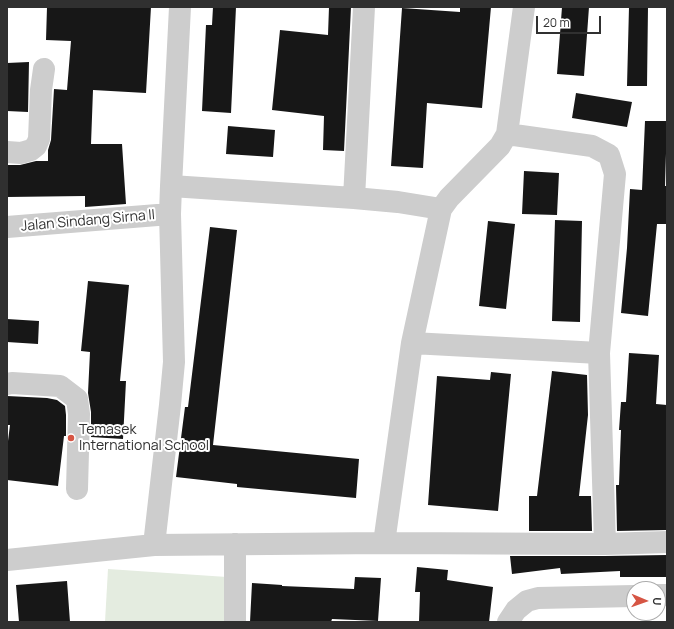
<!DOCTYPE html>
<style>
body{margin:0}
#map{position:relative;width:674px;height:629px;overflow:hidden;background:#fff;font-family:Manrope,sans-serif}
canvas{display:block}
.frame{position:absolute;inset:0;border:8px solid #303030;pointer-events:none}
.north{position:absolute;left:626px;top:581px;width:40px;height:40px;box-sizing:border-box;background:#fff;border:1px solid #acacac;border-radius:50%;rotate:92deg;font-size:11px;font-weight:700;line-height:16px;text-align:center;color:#303030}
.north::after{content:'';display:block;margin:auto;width:14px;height:18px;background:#d65544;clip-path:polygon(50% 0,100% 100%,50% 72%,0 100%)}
.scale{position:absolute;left:536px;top:16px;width:65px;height:18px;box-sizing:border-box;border:2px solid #303030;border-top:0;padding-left:5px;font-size:12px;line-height:14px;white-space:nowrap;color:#303030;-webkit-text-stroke:3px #fff;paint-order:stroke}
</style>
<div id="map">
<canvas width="674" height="629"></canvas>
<div class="frame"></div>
<div class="north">U</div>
<div class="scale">20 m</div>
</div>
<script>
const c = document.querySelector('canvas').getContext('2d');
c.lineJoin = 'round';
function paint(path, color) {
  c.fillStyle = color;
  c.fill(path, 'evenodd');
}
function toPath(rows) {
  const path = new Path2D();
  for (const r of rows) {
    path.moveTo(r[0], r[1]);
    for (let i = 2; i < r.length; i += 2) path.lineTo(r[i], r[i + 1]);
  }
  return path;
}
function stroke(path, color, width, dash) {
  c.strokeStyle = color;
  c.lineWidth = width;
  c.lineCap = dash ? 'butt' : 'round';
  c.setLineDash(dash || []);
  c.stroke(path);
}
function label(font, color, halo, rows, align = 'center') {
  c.font = font + ' Manrope,sans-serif';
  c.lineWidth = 4;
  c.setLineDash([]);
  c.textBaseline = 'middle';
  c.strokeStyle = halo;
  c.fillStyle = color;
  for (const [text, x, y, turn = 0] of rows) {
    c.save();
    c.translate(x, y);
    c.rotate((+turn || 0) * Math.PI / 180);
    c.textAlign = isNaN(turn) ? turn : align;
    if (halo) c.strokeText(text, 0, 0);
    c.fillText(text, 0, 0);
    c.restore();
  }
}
paint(toPath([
 [108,569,227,577,225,622,105,622]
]), '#e4ece0');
paint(toPath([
 [47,7,151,7,146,93,93,90,91,144,122,144,126,204,85,207,85,196,7,197,7,165,20,165,36,161,48,161,48,150,51,140,54,89,67,90,71,41,46,40],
 [213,7,236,7,231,113,202,111,206,25,212,25],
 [329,7,351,7,344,151,323,150,324,116,272,110,280,30,328,35],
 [460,7,491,7,482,108,427,103,423,168,391,166,402,8,460,12],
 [562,7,589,7,584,76,557,74],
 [629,7,648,7,647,86,627,86],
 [29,62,28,112,7,111,7,63],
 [576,93,632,102,627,127,572,118],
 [645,121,667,121,665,186,667,186,667,224,657,224,648,316,621,313,627,248,630,189,642,190],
 [228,126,275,130,273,157,226,154],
 [524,171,559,173,557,215,522,214],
 [555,220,582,221,580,322,552,321],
 [488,221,515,224,506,309,479,306],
 [210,227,237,230,213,445,359,459,356,498,237,487,237,484,176,477,185,407,188,407],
 [88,281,129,285,120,381,126,381,123,439,91,437,91,412,88,393,90,352,81,351],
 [7,319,39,321,38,344,7,342],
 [629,353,659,355,656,404,667,405,667,530,617,531,616,485,619,485,621,430,619,430,621,402,626,402],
 [552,371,587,375,588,415,579,496,591,496,592,531,529,531,529,496,537,496],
 [491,372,511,374,498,511,428,505,437,376,490,380],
 [7,396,47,398,57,400,65,406,66,415,66,436,64,436,58,486,7,480,7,449,10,425,7,425],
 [667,555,667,577,620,577,620,571,561,574,560,568,512,574,510,556,605,556],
 [417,567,448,570,447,580,493,587,489,622,419,622,420,592,415,592],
 [355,577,381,578,378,621,332,619,331,622,250,622,252,583,282,585,282,586,354,589],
 [67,581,70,622,19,622,16,585]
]), '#171717');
stroke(toPath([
 [507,134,524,7],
 [7,152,21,153,31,150,36,146,39,139,41,90,44,69],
 [171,186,180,7],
 [354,198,364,7],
 [7,227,170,214],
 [412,343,599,353],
 [7,384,12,383,60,386,77,399,79,414,77,489],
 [605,544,667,542],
 [154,545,170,405,174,362,170,214,171,186,354,198,398,202,441,209],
 [7,560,154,545,384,543,412,343,441,209,449,198,500,146,507,134,592,146,609,155,615,174,599,353,605,544,384,543],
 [658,595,667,595],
 [235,622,235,544],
 [508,622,516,610,527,601,538,598,634,596]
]), '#cdcdcd', 22);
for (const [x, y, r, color] of [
 [71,438,4,"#d65544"]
]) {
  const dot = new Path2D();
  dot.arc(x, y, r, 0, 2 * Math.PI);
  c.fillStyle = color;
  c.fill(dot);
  stroke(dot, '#fff', 1.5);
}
label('14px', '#303030', '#fff', [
 ["Jalan Sindang Sirna II",88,221,-5]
]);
label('14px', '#303030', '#fff', [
 ["Temasek",79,430],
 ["International School",79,446]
], 'left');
</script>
